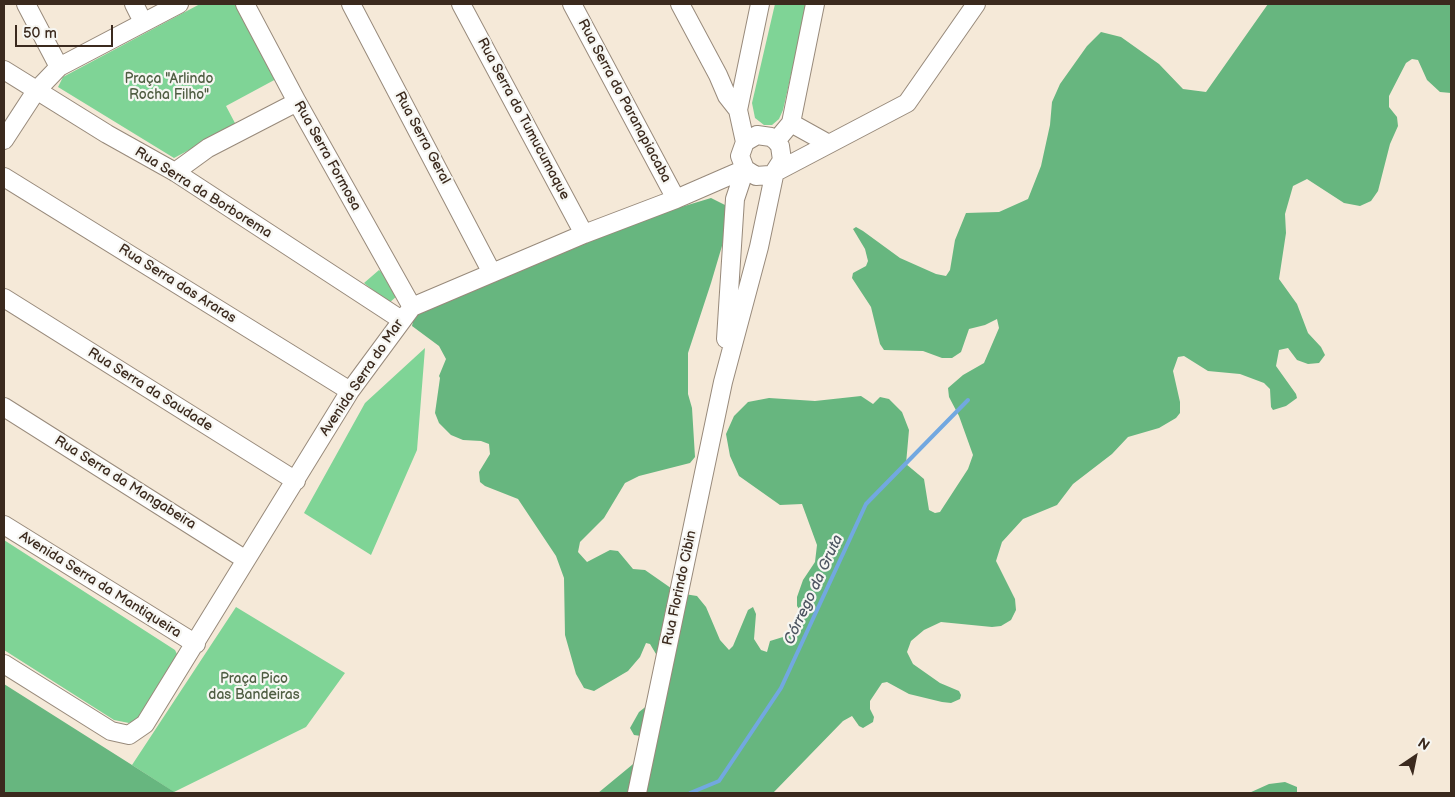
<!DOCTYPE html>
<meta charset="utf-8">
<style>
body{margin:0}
#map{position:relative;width:1455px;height:797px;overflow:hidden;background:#f5e9d8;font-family:"Balsamiq Sans",sans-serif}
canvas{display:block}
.frame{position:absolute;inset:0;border:5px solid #3b2a1e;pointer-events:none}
.north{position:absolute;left:1390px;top:732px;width:50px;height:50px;-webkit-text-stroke:4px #f6f6f2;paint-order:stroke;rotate:34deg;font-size:14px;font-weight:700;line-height:20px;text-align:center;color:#3b2a1e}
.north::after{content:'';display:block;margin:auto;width:18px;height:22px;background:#3b2a1e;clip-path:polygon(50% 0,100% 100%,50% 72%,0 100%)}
.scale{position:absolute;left:15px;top:25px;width:98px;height:22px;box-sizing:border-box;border:2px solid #3b2a1e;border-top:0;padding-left:6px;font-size:15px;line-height:18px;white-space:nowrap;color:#3b2a1e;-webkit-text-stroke:4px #f6f6f2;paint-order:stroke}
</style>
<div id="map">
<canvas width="1455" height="797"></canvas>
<div class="frame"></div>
<div class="north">N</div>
<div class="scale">50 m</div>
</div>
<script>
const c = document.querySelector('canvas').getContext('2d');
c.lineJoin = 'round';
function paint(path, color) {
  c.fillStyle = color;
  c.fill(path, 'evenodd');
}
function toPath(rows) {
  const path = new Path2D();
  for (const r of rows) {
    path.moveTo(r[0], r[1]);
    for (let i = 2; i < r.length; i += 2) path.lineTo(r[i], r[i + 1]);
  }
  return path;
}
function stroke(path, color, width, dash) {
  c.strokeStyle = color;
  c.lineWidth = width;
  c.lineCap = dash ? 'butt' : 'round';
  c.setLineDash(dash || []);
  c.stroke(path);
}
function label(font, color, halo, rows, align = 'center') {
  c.font = font + ' "Balsamiq Sans",sans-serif';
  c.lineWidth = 4.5;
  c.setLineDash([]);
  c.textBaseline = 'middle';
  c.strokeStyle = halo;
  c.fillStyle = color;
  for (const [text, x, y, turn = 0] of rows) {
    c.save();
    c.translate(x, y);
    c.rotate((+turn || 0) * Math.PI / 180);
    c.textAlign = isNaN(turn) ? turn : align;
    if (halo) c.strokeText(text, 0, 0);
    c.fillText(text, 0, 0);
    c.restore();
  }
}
paint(toPath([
 [200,4,238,4,278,78,226,106,236,125,174,158,58,87,63,77],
 [775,4,807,4,783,110,779,119,772,125,764,125,755,118,752,103],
 [379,270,388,278,397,296,389,303,364,283],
 [425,348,417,450,371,555,304,513,365,403],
 [4,540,175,650,178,656,142,717,129,723,114,720,4,650],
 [236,607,345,673,306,727,174,792,132,765]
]), '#7fd496');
paint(toPath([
 [1268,4,1451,4,1451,93,1440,92,1427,80,1418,60,1412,59,1406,63,1389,96,1389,107,1397,117,1398,126,1390,144,1378,191,1371,201,1360,206,1344,203,1307,179,1293,186,1285,214,1286,233,1279,279,1297,304,1308,333,1321,347,1325,355,1319,363,1308,364,1297,360,1288,348,1279,350,1276,366,1296,394,1297,398,1286,406,1273,410,1271,407,1270,389,1264,383,1240,374,1208,371,1184,356,1178,357,1173,371,1180,402,1180,413,1176,418,1159,428,1128,437,1112,454,1073,484,1057,505,1023,519,1002,542,996,561,1015,599,1016,610,1011,620,1001,626,992,627,941,622,924,630,911,641,907,652,913,664,940,683,959,691,961,695,960,699,951,703,942,702,909,694,887,682,882,683,870,701,870,709,874,717,873,722,863,728,859,726,852,716,843,721,773,793,598,793,638,760,648,737,634,735,630,728,639,712,653,701,662,675,656,654,650,644,646,643,640,657,628,671,594,691,584,688,576,674,565,635,564,578,556,556,518,499,485,486,480,482,479,472,490,454,489,444,481,441,463,440,451,435,439,423,435,413,440,378,439,376,446,359,439,346,412,326,415,312,518,267,668,211,711,198,727,206,730,219,711,283,688,353,688,394,692,408,695,457,690,463,639,476,625,483,604,518,580,542,578,552,587,562,610,550,618,551,633,569,645,570,678,593,697,596,706,607,720,640,729,650,733,646,748,610,753,607,756,614,754,639,761,650,767,652,770,641,796,633,804,622,803,615,797,606,797,597,803,580,815,562,817,545,802,504,780,505,739,476,730,456,726,434,734,416,748,402,769,398,815,401,861,396,873,404,880,397,889,399,902,412,909,430,906,464,924,479,929,510,935,513,940,512,968,469,973,455,959,416,949,397,948,388,963,375,984,363,999,328,997,319,985,325,969,329,961,352,952,358,942,358,923,351,884,350,880,344,871,307,852,278,853,273,866,266,868,261,865,249,853,229,856,227,863,231,900,258,936,274,946,276,950,270,955,240,966,213,999,212,1028,199,1041,166,1050,125,1052,102,1060,84,1087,46,1101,32,1121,37,1159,64,1183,89,1206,92],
 [4,684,132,765,176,793,4,793],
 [1285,782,1297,787,1297,793,1249,793,1269,784]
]), '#67b67f');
stroke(toPath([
 [690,793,719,781,781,688,866,504,968,400]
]), '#72a8e0', 4);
const minor = toPath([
 [26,4,59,67],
 [134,4,143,22],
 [245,4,297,102,412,307],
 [351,4,492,273],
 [461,4,584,234],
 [572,4,676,199],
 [680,4,718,75,727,96,738,110],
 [4,70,107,134,175,172,400,319],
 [791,123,827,143],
 [4,140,36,91,59,67,179,4],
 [776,141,771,137,757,135,745,142,740,156,745,169,756,176,770,175,907,103,976,4],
 [745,142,738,110,760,4],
 [175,172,208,148,297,102],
 [4,177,350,391],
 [4,298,296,481],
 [726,339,735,199,745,169],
 [4,407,246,560],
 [4,525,196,644],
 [4,664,111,731,129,735,145,724,350,391,412,307,584,234,676,199,745,169],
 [637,793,723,382,759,247,775,171,782,160,780,146,776,141,791,123,815,4]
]);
stroke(minor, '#988a7b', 20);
stroke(minor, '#fff', 18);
label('14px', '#4f5d42', '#f6f6f2', [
 ["Praça \"Arlindo",169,79],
 ["Rocha Filho\"",169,95],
 ["Praça Pico",254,679],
 ["das Bandeiras",254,695]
]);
label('14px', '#3b2a1e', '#f6f6f2', [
 ["Rua Serra do Paranapiacaba",624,101,62],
 ["Rua Serra do Tumucumaque",523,119,62],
 ["Rua Serra Geral",422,138,62],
 ["Rua Serra Formosa",327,156,61],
 ["Rua Serra da Borborema",203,193,32],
 ["Rua Serra das Araras",177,284,32],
 ["Avenida Serra do Mar",362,378,-56],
 ["Rua Serra da Saudade",150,390,32],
 ["Rua Serra da Mangabeira",125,483,32],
 ["Avenida Serra da Mantiqueira",100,585,32],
 ["Rua Florindo Cibin",680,588,-78]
]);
label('italic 15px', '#4e5662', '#f6f6f2', [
 ["Córrego da Gruta",814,590,-65]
]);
</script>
